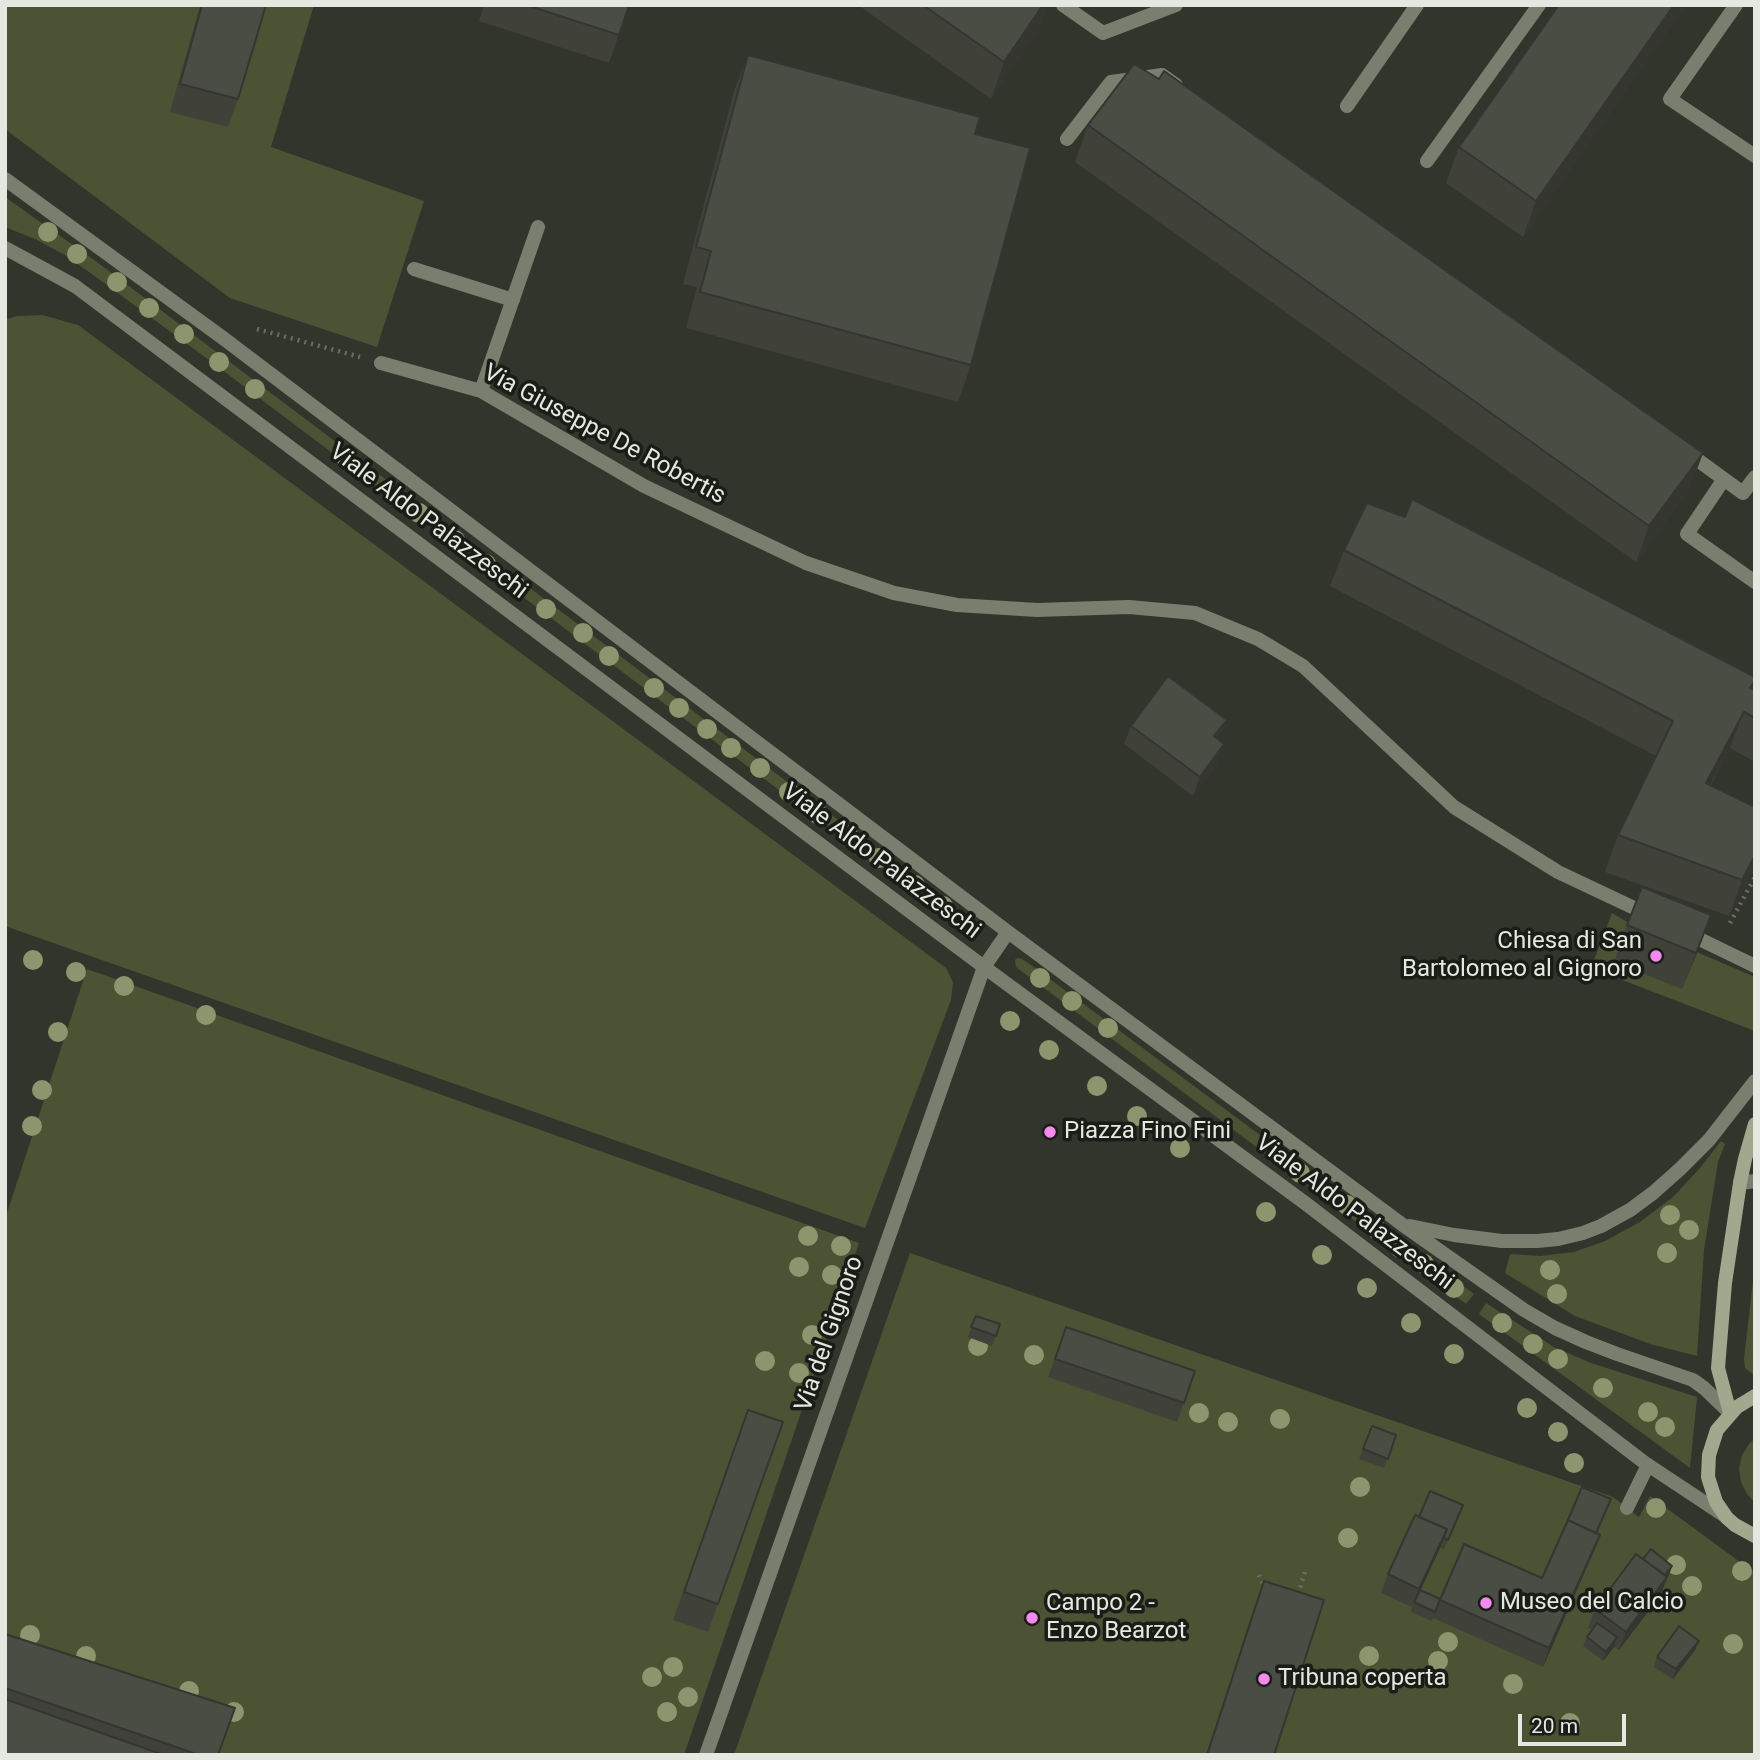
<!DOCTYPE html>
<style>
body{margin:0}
#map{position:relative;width:1760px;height:1760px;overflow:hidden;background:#32352b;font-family:Roboto,sans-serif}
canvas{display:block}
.frame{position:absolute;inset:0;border:7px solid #e5e7e1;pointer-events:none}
.scale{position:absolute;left:1518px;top:1714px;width:108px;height:32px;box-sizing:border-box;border:4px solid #e5e7e1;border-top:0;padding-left:9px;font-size:21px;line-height:24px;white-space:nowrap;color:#e5e7e1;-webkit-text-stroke:5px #1a1c17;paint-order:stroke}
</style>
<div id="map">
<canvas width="1760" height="1760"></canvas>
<div class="frame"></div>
<div class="scale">20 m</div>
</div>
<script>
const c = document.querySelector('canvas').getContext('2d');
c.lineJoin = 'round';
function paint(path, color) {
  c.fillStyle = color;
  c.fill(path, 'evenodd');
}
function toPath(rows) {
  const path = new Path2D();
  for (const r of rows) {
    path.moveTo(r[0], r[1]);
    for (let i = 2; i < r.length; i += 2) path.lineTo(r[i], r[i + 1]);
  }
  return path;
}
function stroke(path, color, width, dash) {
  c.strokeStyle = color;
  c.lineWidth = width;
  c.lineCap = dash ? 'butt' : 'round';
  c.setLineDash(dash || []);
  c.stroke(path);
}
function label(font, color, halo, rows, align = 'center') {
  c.font = font + ' Roboto,sans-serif';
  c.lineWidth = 7;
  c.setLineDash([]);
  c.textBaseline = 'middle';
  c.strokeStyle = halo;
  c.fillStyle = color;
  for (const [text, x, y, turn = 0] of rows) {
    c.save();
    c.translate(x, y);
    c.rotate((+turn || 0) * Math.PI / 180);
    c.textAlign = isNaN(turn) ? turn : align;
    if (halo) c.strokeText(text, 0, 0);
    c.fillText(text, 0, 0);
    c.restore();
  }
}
paint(toPath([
 [5,5,314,5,271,147,424,201,377,347,230,298,5,129],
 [5,197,97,262,802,793,970,918,973,923,971,929,967,929,930,904,205,357,89,272,65,255,35,239,5,227],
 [42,315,78,325,946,968,953,982,951,1000,865,1228,5,926,5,320,17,316],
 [1612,913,1629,923,1755,977,1755,1031,1591,968],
 [1017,958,1022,959,1027,962,1474,1294,1466,1304,1016,967,1015,960],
 [87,969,859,1243,684,1755,5,1755,5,1219],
 [1721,1141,1725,1144,1718,1162,1704,1250,1697,1356,1650,1344,1575,1316,1505,1273,1510,1254,1540,1256,1574,1252,1605,1241,1640,1222,1673,1197,1700,1168],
 [910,1253,1613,1497,1639,1517,1650,1496,1755,1573,1755,1755,734,1755],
 [1755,1263,1755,1376,1745,1368,1744,1359],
 [1486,1303,1554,1347,1591,1363,1697,1397,1690,1468,1479,1314],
 [1755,1438,1755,1503,1747,1494,1741,1482,1739,1468,1742,1455,1749,1444]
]), '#4c5334');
stroke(toPath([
 [257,329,360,357],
 [1730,923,1755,877],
 [1259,1575,1265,1588],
 [1298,1594,1305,1572]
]), '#6b6e65', 4.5, [2, 5]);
stroke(toPath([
 [1063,5,1103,33,1176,5],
 [1736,5,1670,99,1755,156],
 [1347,106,1417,5],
 [1067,139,1111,82,1162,75,1176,85],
 [1427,161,1539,5],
 [1684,450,1743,493,1755,477],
 [1724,479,1687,534,1755,582],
 [1627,1508,1648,1465]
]), '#7a7e6e', 14);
stroke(toPath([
 [5,179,223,338,1008,932,1403,1225,1524,1310,1555,1328,1586,1342,1617,1354,1693,1380,1704,1388,1730,1413],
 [5,248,75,286,984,967,1305,1203,1645,1463,1725,1516],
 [414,269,513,300],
 [381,363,481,391,644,486,806,563,894,593,957,605,1037,610,1129,607,1195,613,1258,639,1303,666,1454,807,1558,872,1649,915],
 [481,391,538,227],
 [1687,933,1755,966],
 [1740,1183,1755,1181],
 [1410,1226,1454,1235,1502,1241,1537,1241,1558,1239,1583,1233,1601,1226,1630,1210,1653,1193,1680,1169,1709,1140,1755,1081],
 [706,1755,984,967,1008,932]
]), '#7a7e6e', 14);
stroke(toPath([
 [1755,1396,1737,1407,1717,1430,1709,1455,1708,1477,1716,1502,1727,1518,1735,1525,1755,1536],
 [1730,1413,1718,1368,1725,1283,1740,1183,1745,1159,1755,1124]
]), '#a2a88e', 14);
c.fillStyle = '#8c966e';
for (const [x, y] of [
 [48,232],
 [77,254],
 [117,282],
 [149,308],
 [184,334],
 [219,362],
 [255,389],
 [346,457],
 [419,513],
 [455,540],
 [486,564],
 [515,585],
 [546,609],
 [583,633],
 [609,656],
 [654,688],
 [679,708],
 [707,729],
 [731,748],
 [760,768],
 [789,792],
 [819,815],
 [848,835],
 [879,858],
 [915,885],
 [943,906],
 [33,960],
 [76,972],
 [1040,978],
 [124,986],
 [1072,1001],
 [206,1015],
 [1010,1021],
 [1108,1028],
 [58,1032],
 [1049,1050],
 [1097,1086],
 [42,1090],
 [1137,1116],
 [32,1126],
 [1180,1148],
 [1300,1173],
 [1347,1205],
 [1266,1212],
 [1670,1215],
 [1376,1229],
 [1689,1230],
 [808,1236],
 [841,1246],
 [1400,1248],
 [1667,1253],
 [1322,1255],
 [1424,1264],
 [799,1267],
 [1550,1270],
 [832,1275],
 [1367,1288],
 [1454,1288],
 [1557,1294],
 [1411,1323],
 [1502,1323],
 [812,1335],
 [1533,1344],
 [978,1346],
 [1454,1354],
 [1034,1355],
 [1558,1359],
 [765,1361],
 [799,1373],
 [1603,1388],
 [1527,1408],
 [1648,1412],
 [1199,1413],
 [1280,1419],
 [1228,1422],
 [1665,1427],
 [1558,1432],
 [1574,1463],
 [1360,1487],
 [1656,1508],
 [1348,1538],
 [1676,1565],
 [1742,1571],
 [1692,1586],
 [30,1635],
 [1448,1642],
 [1733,1644],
 [86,1656],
 [1369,1656],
 [1438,1661],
 [673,1667],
 [652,1677],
 [1513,1684],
 [189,1691],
 [688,1697],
 [234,1712],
 [667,1712],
 [1570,1723]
]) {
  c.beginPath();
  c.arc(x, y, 10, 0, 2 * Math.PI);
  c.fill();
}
paint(toPath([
 [200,5,266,5,238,99,228,127,170,112],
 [484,5,629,5,609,63,479,21],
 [858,5,1047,5,1039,29,991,99],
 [1559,5,1686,5,1523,237,1446,183,1459,147],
 [748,55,975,134,971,365,958,402,686,328,697,287,683,284,734,91],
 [1159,79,1690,489,1636,562,1075,162,1088,125],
 [1344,550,1755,690,1755,762,1730,748,1711,785,1755,867,1729,916,1605,872,1618,835,1656,756,1330,586],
 [1227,720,1219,740,1218,763,1193,796,1124,744,1131,726],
 [1711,915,1682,989,1614,962,1627,925],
 [976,1316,1000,1324,992,1346,968,1337],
 [1066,1327,1195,1371,1177,1422,1048,1377],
 [748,1410,783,1422,708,1632,673,1620],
 [1372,1426,1396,1435,1384,1468,1359,1459],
 [1463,1505,1444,1549,1440,1548,1420,1591,1440,1599,1542,1578,1607,1509,1597,1533,1593,1553,1543,1667,1433,1618,1434,1615,1432,1621,1411,1612,1412,1607,1381,1593,1388,1574,1419,1517],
 [1643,1559,1672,1566,1669,1576,1666,1579,1660,1596,1619,1650,1614,1647,1603,1661,1583,1646,1587,1637,1592,1630,1588,1628,1595,1609],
 [1264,1581,1274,1755,1206,1755,1251,1617],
 [5,1634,218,1755,5,1755],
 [1699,1641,1695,1650,1673,1679,1654,1667,1657,1657]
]), '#40423a');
paint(toPath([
 [1043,5,1047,5,1039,29,991,99,1004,62],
 [1674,5,1686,5,1523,237,1536,201],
 [1703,453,1690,489,1636,562,1649,526],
 [1755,680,1730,748,1692,819,1706,783],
 [1227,720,1220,739,1207,755,1214,736],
 [1224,744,1218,763,1193,796,1200,777],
 [1755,855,1755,867,1729,916,1742,880],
 [1711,915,1698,951,1682,989,1696,953],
 [1447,1529,1440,1548,1415,1602,1419,1589],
 [1600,1535,1593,1553,1543,1667,1549,1648],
 [1672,1566,1660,1596,1619,1650,1626,1632,1659,1583],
 [1617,1637,1614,1647,1603,1661,1606,1652],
 [1699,1641,1695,1650,1673,1679,1676,1669]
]), '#34362f');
const building = toPath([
 [202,5,266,5,238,99,180,84,202,5],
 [526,5,629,5,619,35,526,5],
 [923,5,1043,5,1004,62,923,5],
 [1559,5,1674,5,1536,201,1459,147,1559,5],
 [748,55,980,117,975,134,1030,148,971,365,700,292,711,251,696,247,748,55],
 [1134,64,1159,79,1164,71,1703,453,1649,526,1088,125,1134,64],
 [1412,499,1755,677,1755,680,1750,688,1755,690,1755,718,1744,712,1706,783,1755,807,1755,855,1742,880,1618,835,1673,721,1344,550,1367,503,1405,517,1412,499],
 [1168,676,1227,720,1214,736,1224,744,1200,777,1131,726,1168,676],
 [1642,887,1711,915,1696,953,1627,925,1642,887],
 [976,1316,1000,1324,996,1336,971,1327,976,1316],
 [1066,1327,1195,1371,1184,1403,1055,1359,1066,1327],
 [748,1410,783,1422,718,1604,684,1592,748,1410],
 [1372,1426,1396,1435,1388,1459,1363,1449,1372,1426],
 [1582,1487,1611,1499,1596,1533,1568,1520,1582,1487],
 [1430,1491,1463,1505,1448,1540,1444,1538,1447,1529,1419,1517,1430,1491],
 [1415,1515,1447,1529,1419,1589,1388,1574,1415,1515],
 [1568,1520,1600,1535,1549,1648,1440,1600,1464,1544,1542,1578,1568,1520],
 [1651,1549,1672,1566,1665,1575,1643,1559,1651,1549],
 [1636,1554,1667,1577,1626,1632,1595,1609,1636,1554],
 [1264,1581,1324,1600,1274,1755,1207,1755,1264,1581],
 [1420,1590,1440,1599,1435,1612,1414,1602,1420,1590],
 [1597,1623,1617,1637,1606,1652,1587,1637,1597,1623],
 [1679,1626,1699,1641,1676,1669,1657,1657,1679,1626],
 [5,1634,235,1708,218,1755,199,1755,5,1688,5,1634],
 [5,1699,161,1754,160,1755,5,1755,5,1699]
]);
paint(building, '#4a4d43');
stroke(building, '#34362f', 2);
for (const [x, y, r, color] of [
 [1656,956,7,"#f489f0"],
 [1050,1132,7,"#f489f0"],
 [1486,1603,7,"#f489f0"],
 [1032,1618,7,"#f489f0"],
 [1264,1679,7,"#f489f0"]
]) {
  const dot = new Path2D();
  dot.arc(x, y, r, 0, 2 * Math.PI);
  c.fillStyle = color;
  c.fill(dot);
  stroke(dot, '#1a1c17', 2.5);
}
label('24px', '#e5e7e1', '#1a1c17', [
 ["Via Giuseppe De Robertis",604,435,28],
 ["Viale Aldo Palazzeschi",428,522,37],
 ["Viale Aldo Palazzeschi",881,862,37],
 ["Viale Aldo Palazzeschi",1354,1213,37],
 ["Via del Gignoro",830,1334,-71]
]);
label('24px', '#e5e7e1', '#1a1c17', [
 ["Chiesa di San",1642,942,"right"],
 ["Bartolomeo al Gignoro",1642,970,"right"],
 ["Piazza Fino Fini",1064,1132],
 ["Museo del Calcio",1500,1603],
 ["Campo 2 -",1046,1604],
 ["Enzo Bearzot",1046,1632],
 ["Tribuna coperta",1278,1679]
], 'left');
</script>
